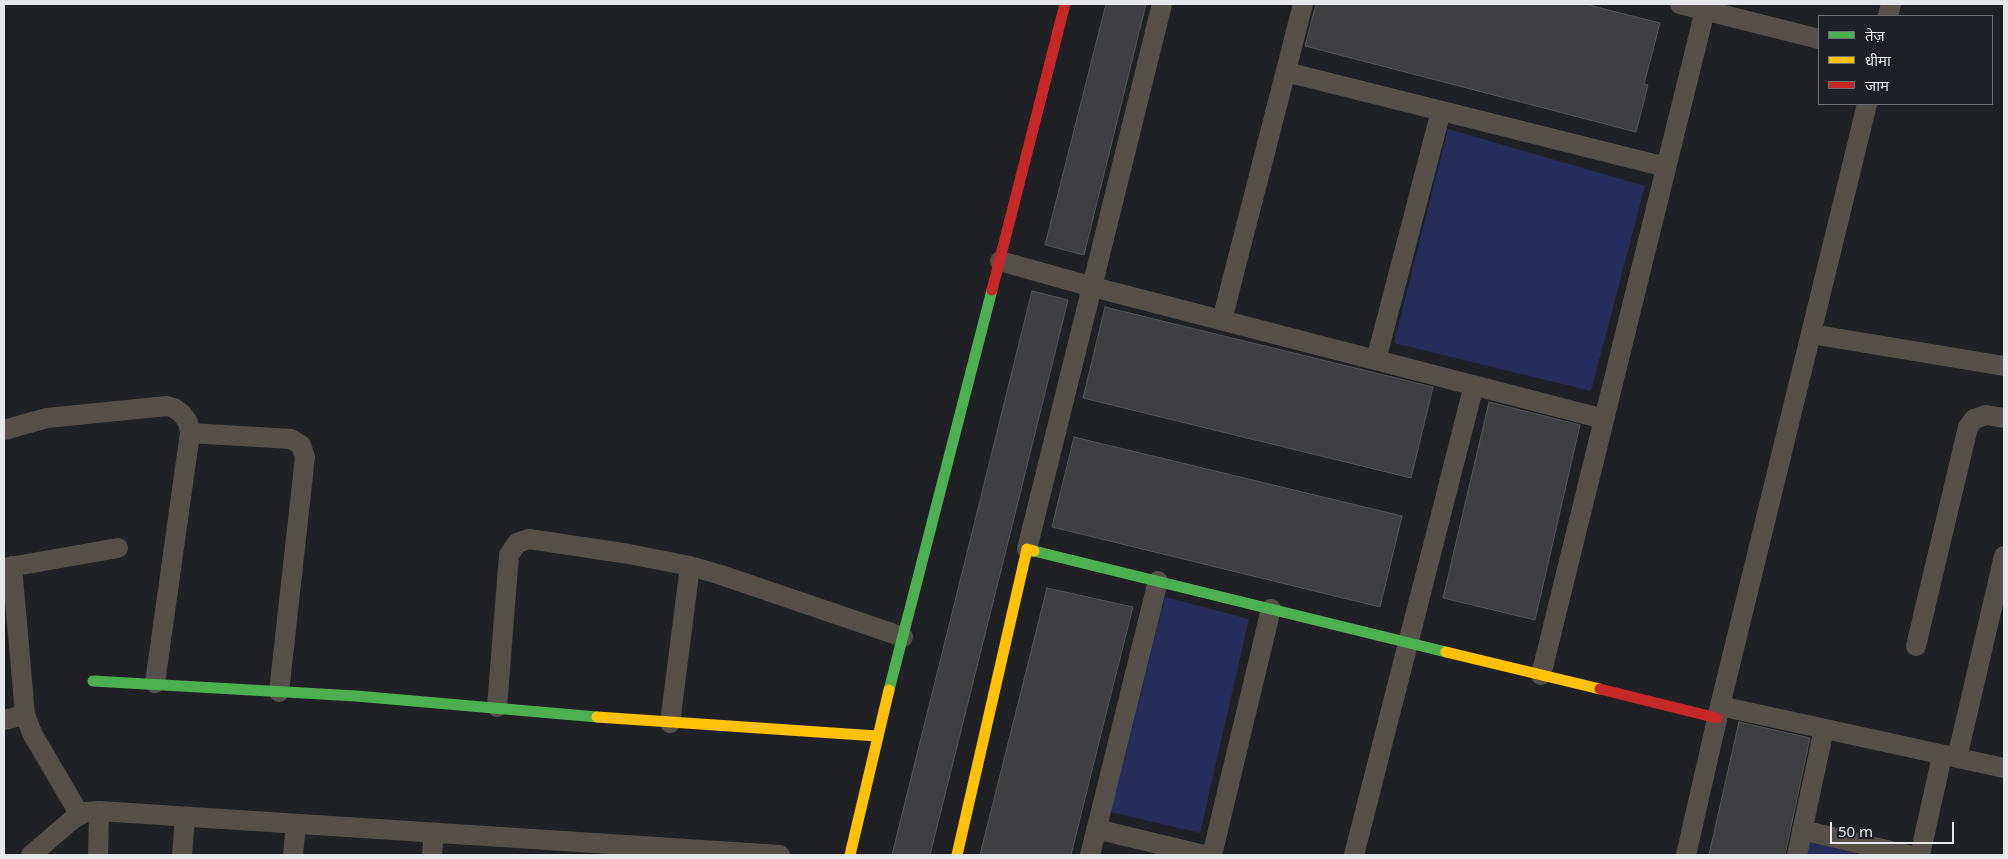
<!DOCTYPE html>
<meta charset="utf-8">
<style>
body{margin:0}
#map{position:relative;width:2008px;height:859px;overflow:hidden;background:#1f2124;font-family:"Noto Sans","Noto Sans Devanagari",sans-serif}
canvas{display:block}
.frame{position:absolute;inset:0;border:5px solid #e6e7eb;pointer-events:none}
.legend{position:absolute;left:1818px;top:15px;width:175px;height:90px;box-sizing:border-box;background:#1e2025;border:1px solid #6e7074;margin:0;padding:6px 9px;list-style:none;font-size:15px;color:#e6e7eb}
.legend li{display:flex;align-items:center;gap:10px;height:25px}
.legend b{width:25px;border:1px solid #6e7074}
.scale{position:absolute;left:1830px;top:822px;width:124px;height:22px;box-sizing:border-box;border:2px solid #e6e7eb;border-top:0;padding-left:6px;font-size:15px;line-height:18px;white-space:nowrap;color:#e6e7eb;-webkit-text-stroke:4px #1e2025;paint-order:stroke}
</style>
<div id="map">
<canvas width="2008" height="859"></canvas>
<div class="frame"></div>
<ul class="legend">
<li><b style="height:6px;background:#4caf50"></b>तेज़</li>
<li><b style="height:6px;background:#ffc107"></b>धीमा</li>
<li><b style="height:6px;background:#c62828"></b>जाम</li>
</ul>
<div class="scale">50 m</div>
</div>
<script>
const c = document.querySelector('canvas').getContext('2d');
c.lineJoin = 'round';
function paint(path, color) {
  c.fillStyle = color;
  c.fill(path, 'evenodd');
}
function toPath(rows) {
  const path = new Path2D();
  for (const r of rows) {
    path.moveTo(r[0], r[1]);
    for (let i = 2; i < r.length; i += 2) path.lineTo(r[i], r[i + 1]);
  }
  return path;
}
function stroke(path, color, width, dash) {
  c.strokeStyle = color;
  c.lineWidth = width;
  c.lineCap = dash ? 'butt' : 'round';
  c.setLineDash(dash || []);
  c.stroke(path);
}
paint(toPath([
 [1448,129,1645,186,1591,391,1394,343],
 [1165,597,1249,619,1200,833,1111,812],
 [1808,841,1861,855,1804,855]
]), '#272d5a');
const building = toPath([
 [1106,4,1146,4,1084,255,1045,245,1106,4],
 [1316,4,1585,4,1660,23,1644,84,1648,85,1636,132,1305,46,1316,4],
 [1032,291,1068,300,1012,526,930,855,892,855,1032,291],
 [1105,307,1433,387,1411,478,1083,398,1105,307],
 [1489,402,1580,425,1535,620,1443,598,1489,402],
 [1074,437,1402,516,1380,607,1052,527,1074,437],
 [1047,588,1133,607,1108,706,1071,855,980,855,1047,588],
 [1739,722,1810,738,1785,855,1709,855,1739,722]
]);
paint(building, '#3f3f41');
stroke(building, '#555658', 1);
stroke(toPath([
 [1680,4,1819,39],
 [1888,16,1891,4],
 [1286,72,1666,167],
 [1000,261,1093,287,1604,419],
 [1222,320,1303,4],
 [1811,334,2004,366],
 [1376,360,1441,111],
 [4,430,47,418,167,406,174,408,182,414,188,422,190,433],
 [1027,549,1162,4],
 [12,566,25,715,33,735,80,815],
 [4,568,118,548],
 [1916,646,1968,427,1974,419,1986,415,2004,418],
 [1541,675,1705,10],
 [155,683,190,433,291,439,301,445,305,457,279,692],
 [1720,706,2004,768],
 [497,707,509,555,517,543,529,539,629,554,690,566,721,575,903,637],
 [4,720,25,715],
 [670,723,690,566],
 [1957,758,2004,556],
 [1096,829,1204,855],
 [1802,830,1908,855],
 [31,855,73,819,86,812,99,811,780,855],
 [98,855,99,811],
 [182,855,185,817],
 [293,855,296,824],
 [432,855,434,833],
 [1090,855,1158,581],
 [1212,855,1271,609],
 [1354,855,1474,385],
 [1686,855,1720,706,1867,104],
 [1797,855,1824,729],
 [1920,855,1942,756]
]), '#55514a', 20);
stroke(toPath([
 [1034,551,1446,652],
 [93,681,356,696,597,717],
 [889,690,992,290]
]), '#4caf50', 11);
stroke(toPath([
 [1446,652,1600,689],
 [597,717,877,736],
 [850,855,889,690],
 [957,855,1027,549,1034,551]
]), '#ffc107', 11);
stroke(toPath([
 [992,290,1065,4],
 [1600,689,1717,718]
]), '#c62828', 11);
</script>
